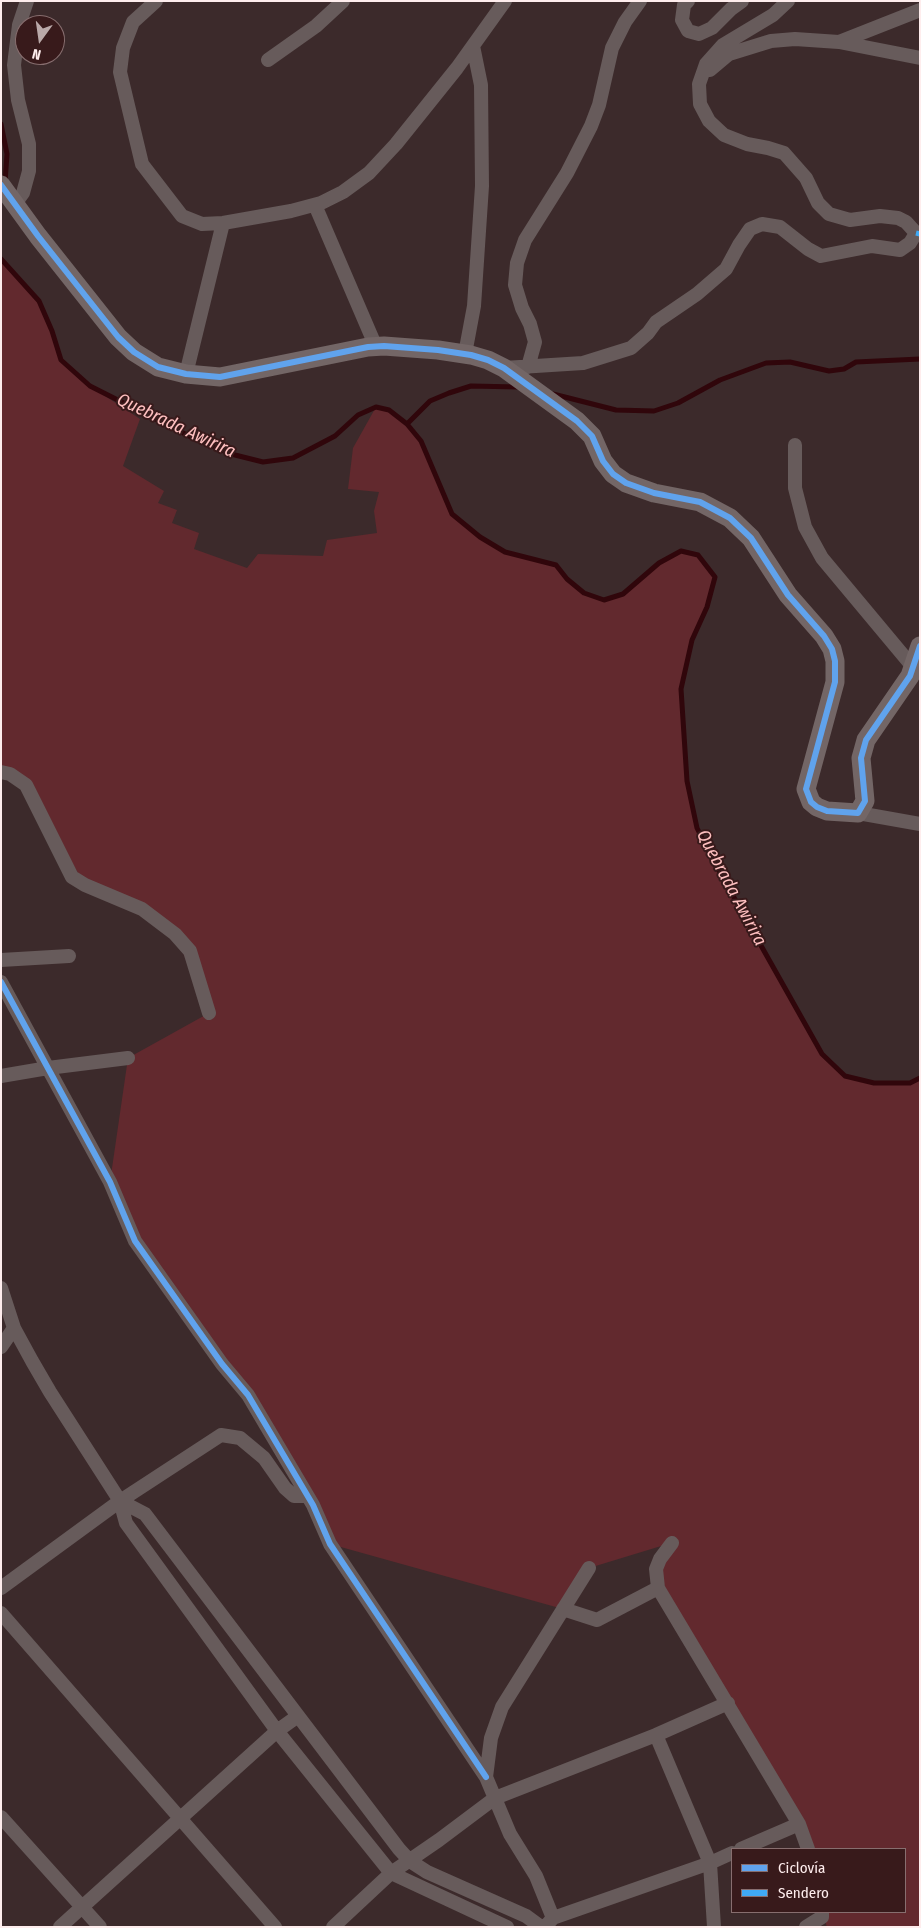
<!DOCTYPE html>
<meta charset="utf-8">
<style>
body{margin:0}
#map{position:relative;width:921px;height:1928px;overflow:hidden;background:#3c2a2b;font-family:"Fira Sans Condensed",sans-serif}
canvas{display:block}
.frame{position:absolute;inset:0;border:2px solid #feeded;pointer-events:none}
.legend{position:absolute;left:731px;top:1848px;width:175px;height:65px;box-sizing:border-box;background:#381a1b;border:1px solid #876e6f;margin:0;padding:6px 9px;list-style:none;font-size:15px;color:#feeded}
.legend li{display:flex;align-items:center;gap:10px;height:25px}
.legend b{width:25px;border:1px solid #876e6f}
.north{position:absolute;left:15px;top:15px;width:50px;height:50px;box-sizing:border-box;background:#381a1b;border:1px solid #876e6f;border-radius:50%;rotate:194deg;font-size:14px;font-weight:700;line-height:20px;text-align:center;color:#feeded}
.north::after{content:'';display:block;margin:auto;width:18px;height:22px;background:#baa9a9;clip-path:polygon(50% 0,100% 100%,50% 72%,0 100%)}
</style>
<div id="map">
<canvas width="921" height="1928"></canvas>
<div class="frame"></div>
<ul class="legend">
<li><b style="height:6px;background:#60a3ed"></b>Ciclovía</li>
<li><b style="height:6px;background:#3fa9f5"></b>Sendero</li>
</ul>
<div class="north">N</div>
</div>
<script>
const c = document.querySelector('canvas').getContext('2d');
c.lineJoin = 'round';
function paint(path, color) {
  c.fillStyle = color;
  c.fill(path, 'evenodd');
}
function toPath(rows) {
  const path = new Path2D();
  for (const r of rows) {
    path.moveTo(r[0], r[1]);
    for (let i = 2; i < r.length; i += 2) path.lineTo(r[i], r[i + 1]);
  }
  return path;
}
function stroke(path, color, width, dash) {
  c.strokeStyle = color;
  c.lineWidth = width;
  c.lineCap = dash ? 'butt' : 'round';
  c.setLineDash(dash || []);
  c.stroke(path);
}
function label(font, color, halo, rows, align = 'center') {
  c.font = font + ' "Fira Sans Condensed",sans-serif';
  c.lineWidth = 4;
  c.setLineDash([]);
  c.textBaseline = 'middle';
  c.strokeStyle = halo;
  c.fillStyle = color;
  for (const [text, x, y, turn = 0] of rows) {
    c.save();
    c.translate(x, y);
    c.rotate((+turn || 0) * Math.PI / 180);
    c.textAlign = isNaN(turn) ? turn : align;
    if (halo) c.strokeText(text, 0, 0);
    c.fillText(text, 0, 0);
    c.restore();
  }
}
paint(toPath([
 [1,259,39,301,61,360,90,386,140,419,123,466,164,491,158,503,177,510,172,523,199,533,194,549,247,568,258,554,323,556,327,540,377,533,374,511,379,492,348,489,353,448,376,407,389,410,407,424,421,441,452,514,480,537,505,552,556,565,567,579,584,593,604,600,623,594,659,563,681,551,698,555,715,577,707,607,692,640,681,689,687,781,697,828,714,862,822,1054,845,1076,874,1083,910,1083,920,1078,920,1927,827,1927,822,1912,905,1912,905,1849,808,1849,658,1588,656,1569,671,1543,589,1568,563,1609,330,1544,248,1395,135,1241,110,1182,128,1058,209,1013,175,934,85,885,26,785,1,772]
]), '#62292e');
stroke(toPath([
 [1,124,7,154,5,183],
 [1,259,39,301,52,331,61,360,90,386,191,437,231,454,263,462,293,458,335,436,358,415,376,407,389,410,407,424,421,441,452,514,480,537,505,552,556,565,567,579,584,593,604,600,623,594,659,563,681,551,698,555,715,577,707,607,692,640,681,689,687,781,697,828,714,862,822,1054,845,1076,874,1083,910,1083,920,1078],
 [553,394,616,410,654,411,678,403,720,380,766,363,790,362,829,371,844,369,856,362,920,359],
 [407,424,430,401,449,393,471,386,518,387]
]), '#30060b', 5);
stroke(toPath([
 [156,1,133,22,123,48,120,72,142,164,182,216,202,224,223,223,291,211,321,203,343,192,369,173,396,144,457,68,505,1],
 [688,1,684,5,682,20,688,31,699,34,712,28,731,9,742,1],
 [839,42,920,10],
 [268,60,316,26,343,1],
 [710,70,729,54,771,41,795,39,839,42,920,58],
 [15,204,23,193,29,171,29,144,18,100,14,65,19,25,27,1],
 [315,205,376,347],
 [465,354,474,306,482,186,481,85,473,46],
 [528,367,535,342,530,324,522,308,515,285,517,263,525,240,567,173,591,126,599,105,612,48,625,22,640,1],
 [504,368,583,363,631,348,648,333,656,322,697,294,726,269,739,245,750,229,762,224,780,227,808,249,821,256,872,246,900,250,910,243,916,233,906,222,898,218,880,216,850,220,829,214,818,203,806,178,784,153,768,148,747,144,724,135,709,121,700,104,699,84,706,64,723,45,773,15,788,1],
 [186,374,223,223],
 [795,445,795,488,805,527,822,558,918,673],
 [1,772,10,774,26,785,72,877,85,885,142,909,175,934,190,951,209,1013],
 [858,813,920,824],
 [1,960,69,956],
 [1,982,110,1182,135,1241,222,1364,248,1395,313,1505,330,1544,486,1777],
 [1,1076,48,1068,128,1058],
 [1,1288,14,1328,32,1361,50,1392,120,1501,126,1523,277,1731,391,1873,507,1927],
 [1,1347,14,1328],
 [120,1501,145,1514,399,1849,410,1861,427,1872,526,1916,541,1927],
 [672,1543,660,1559,656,1569,658,1588,799,1824,808,1849],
 [1,1588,120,1501,221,1435,240,1438,264,1458,285,1488,294,1496,307,1496],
 [563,1609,597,1620,658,1588],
 [1,1613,275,1927],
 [656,1735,710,1863,714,1927],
 [1,1817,100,1927],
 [741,1849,799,1824],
 [553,1918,710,1863,732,1853],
 [60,1927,277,1731,298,1716],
 [333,1927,391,1873,439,1840,495,1798,656,1735,728,1703],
 [545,1927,553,1918,536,1876,510,1834,486,1777,491,1738,502,1707,589,1568],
 [806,1927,822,1917,822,1912]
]), '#675b5b', 14);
stroke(toPath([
 [1,185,38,236,118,337,134,352,158,367,186,374,220,377,368,347,384,346,438,350,471,355,488,360,504,368,577,421,592,436,603,461,613,474,626,483,654,493,700,502,730,518,751,538,788,595,824,636,832,649,835,661,835,682,806,789,811,802,817,807,827,811,858,813,865,801,861,758,866,740,910,676,920,646]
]), '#736666', 19);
stroke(toPath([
 [916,233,920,234]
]), '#3fa9f5', 5, [10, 5]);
stroke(toPath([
 [1,185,38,236,118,337,134,352,158,367,186,374,220,377,368,347,384,346,438,350,471,355,488,360,504,368,577,421,592,436,603,461,613,474,626,483,654,493,700,502,730,518,751,538,788,595,824,636,832,649,835,661,835,682,806,789,811,802,817,807,827,811,858,813,865,801,861,758,866,740,910,676,920,646],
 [1,982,110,1182,135,1241,222,1364,248,1395,313,1505,330,1544,486,1777]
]), '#60a3ed', 6);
label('italic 18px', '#ffc0c0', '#381a1b', [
 ["Quebrada Awirira",176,426,25],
 ["Quebrada Awirira",731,888,62]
]);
</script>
